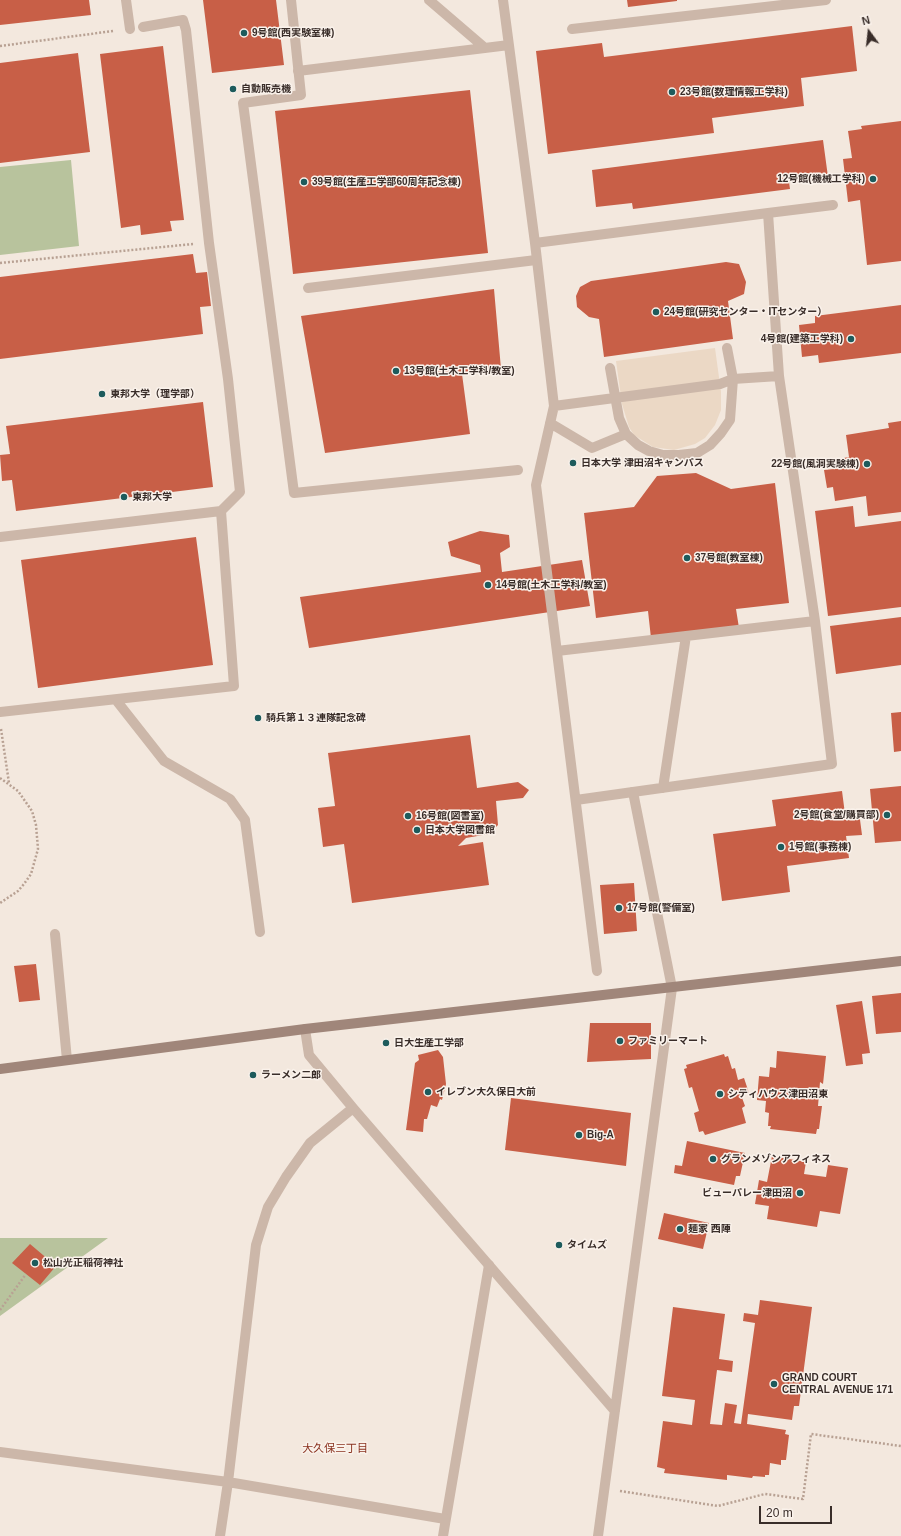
<!DOCTYPE html>
<meta charset="utf-8">
<style>
body{margin:0}
#map{position:relative;width:901px;height:1536px;overflow:hidden;background:#f3e8de;font-family:Helvetica,sans-serif}
canvas{display:block}
.north{position:absolute;left:849px;top:12px;width:40px;height:40px;-webkit-text-stroke:3px #faf2eb;paint-order:stroke;rotate:345deg;font-size:11px;font-weight:700;line-height:16px;text-align:center;color:#392d29}
.north::after{content:'';display:block;margin:auto;width:14px;height:18px;background:#392d29;clip-path:polygon(50% 0,100% 100%,50% 72%,0 100%)}
.scale{position:absolute;left:759px;top:1506px;width:73px;height:18px;box-sizing:border-box;border:2px solid #392d29;border-top:0;padding-left:5px;font-size:12px;line-height:14px;white-space:nowrap;color:#392d29;-webkit-text-stroke:3px #faf2eb;paint-order:stroke}
</style>
<div id="map">
<canvas width="901" height="1536"></canvas>
<div class="north">N</div>
<div class="scale">20 m</div>
</div>
<script>
const c = document.querySelector('canvas').getContext('2d');
c.lineJoin = 'round';
function paint(path, color) {
  c.fillStyle = color;
  c.fill(path, 'evenodd');
}
function toPath(rows) {
  const path = new Path2D();
  for (const r of rows) {
    path.moveTo(r[0], r[1]);
    for (let i = 2; i < r.length; i += 2) path.lineTo(r[i], r[i + 1]);
  }
  return path;
}
function stroke(path, color, width, dash) {
  c.strokeStyle = color;
  c.lineWidth = width;
  c.lineCap = dash ? 'butt' : 'round';
  c.setLineDash(dash || []);
  c.stroke(path);
}
function label(font, color, halo, rows, align = 'center') {
  c.font = font + ' Helvetica,"Noto Sans JP",sans-serif';
  c.lineWidth = 3;
  c.setLineDash([]);
  c.textBaseline = 'middle';
  c.strokeStyle = halo;
  c.fillStyle = color;
  for (const [text, x, y, turn = 0] of rows) {
    c.save();
    c.translate(x, y);
    c.rotate((+turn || 0) * Math.PI / 180);
    c.textAlign = isNaN(turn) ? turn : align;
    if (halo) c.strokeText(text, 0, 0);
    c.fillText(text, 0, 0);
    c.restore();
  }
}
paint(toPath([
 [71,160,79,246,0,255,0,167],
 [0,1238,108,1238,0,1316]
]), '#b8c39d');
paint(toPath([
 [715,348,721,392,721,410,715,425,705,438,695,444,674,450,653,447,634,435,629,427,622,404,616,361]
]), '#ebd8c5');
paint(toPath([
 [0,0,89,0,91,15,0,25],
 [203,0,276,0,284,65,212,73],
 [627,0,677,0,677,1,628,7],
 [852,26,857,71,801,78,804,106,712,118,714,133,548,154,536,51,602,43,604,57],
 [163,46,184,220,170,221,172,231,141,235,140,225,121,228,100,54],
 [78,53,90,152,0,163,0,63],
 [470,90,488,253,293,274,275,111],
 [901,121,901,261,867,265,860,200,848,202,843,159,852,158,848,131,862,129,861,126],
 [823,140,828,177,789,182,790,189,633,209,632,203,596,207,592,170],
 [193,254,196,273,207,272,211,306,200,307,203,334,0,359,0,277],
 [726,262,739,264,746,282,744,294,728,301,733,339,604,357,599,319,589,317,577,307,576,296,580,287,591,281],
 [494,289,501,369,462,374,470,434,325,453,301,316],
 [901,305,901,353,819,363,818,355,802,357,799,325,815,323,815,316],
 [203,402,213,487,16,511,12,480,2,481,0,455,10,454,6,426],
 [901,421,901,512,868,516,866,496,835,501,833,487,827,488,824,470,834,469,833,460,849,457,846,435,889,428,888,423],
 [696,473,731,489,775,483,789,603,736,609,739,628,651,638,648,611,596,618,584,513,634,507,657,476],
 [853,506,855,527,901,521,901,607,828,616,815,511],
 [480,531,509,535,510,547,500,553,502,572,582,560,590,606,309,648,300,597,481,572,480,565,451,556,448,542],
 [196,537,213,665,38,688,21,560],
 [901,617,901,665,836,674,830,626],
 [901,712,901,751,894,752,891,713],
 [470,735,477,788,518,782,529,790,523,798,496,801,498,825,489,834,466,838,458,846,483,842,489,885,352,903,344,844,323,847,318,808,335,806,328,753],
 [901,786,901,841,875,843,870,789],
 [842,791,845,814,859,812,862,835,846,836,849,858,787,866,790,892,722,901,713,834,776,826,772,800],
 [634,883,637,931,604,934,600,885],
 [36,964,40,1000,19,1002,14,966],
 [901,993,901,1032,876,1034,872,996],
 [862,1001,870,1053,862,1054,863,1064,846,1066,836,1005],
 [590,1023,651,1023,651,1059,587,1062],
 [438,1050,443,1057,446,1084,442,1100,440,1099,437,1107,431,1105,427,1119,424,1119,423,1132,406,1130,415,1063,419,1060,418,1055],
 [777,1051,826,1056,823,1084,820,1082,818,1106,822,1106,819,1129,817,1129,816,1134,770,1129,771,1126,768,1126,769,1113,765,1112,766,1101,757,1100,759,1076,769,1077,770,1067,776,1068],
 [724,1054,725,1057,728,1056,732,1069,735,1068,738,1080,744,1078,749,1093,741,1095,745,1106,742,1108,746,1123,705,1135,703,1131,699,1132,694,1113,699,1111,692,1087,689,1088,684,1069,687,1068,686,1065],
 [511,1098,631,1113,626,1166,505,1150],
 [687,1141,745,1153,740,1176,736,1176,734,1185,674,1173,675,1165,682,1166],
 [772,1156,806,1162,804,1174,826,1177,828,1165,848,1168,840,1214,820,1211,817,1227,767,1219,769,1206,755,1204,759,1180,767,1182],
 [664,1213,709,1223,703,1249,658,1239],
 [30,1244,56,1266,40,1285,12,1263],
 [760,1300,812,1307,799,1406,794,1406,792,1420,748,1414,747,1424,786,1430,785,1434,789,1435,786,1460,781,1460,781,1465,770,1463,769,1475,765,1475,765,1477,753,1476,752,1478,727,1475,727,1480,664,1473,665,1469,657,1467,663,1421,692,1425,695,1400,662,1396,673,1307,725,1314,719,1359,733,1361,732,1372,717,1370,710,1424,722,1425,725,1403,737,1405,734,1423,741,1424,755,1323,743,1321,744,1313,758,1315]
]), '#c85f47');
stroke(toPath([
 [0,46,113,31],
 [0,263,193,244],
 [1,729,9,783],
 [0,778,18,791,32,811,36,825,38,849,31,874,24,884,18,891,0,903],
 [0,1310,26,1274],
 [620,1491,718,1506,765,1494,803,1499,811,1434,901,1446]
]), '#b8a193', 2.5, [2, 2]);
stroke(toPath([
 [126,0,130,29],
 [291,0,301,95,243,103,294,493,518,470],
 [572,29,826,0],
 [0,537,221,511],
 [116,700,164,761,230,799,245,820,260,932],
 [0,712,234,686,221,511,240,492,228,379,209,243,186,30,183,20,143,27],
 [633,792,672,988],
 [55,934,67,1060],
 [443,1536,489,1265]
]), '#ccb7a9', 10);
stroke(toPath([
 [429,0,485,48],
 [503,0,535,243,554,406,536,485,597,971],
 [298,71,509,45],
 [768,213,833,205],
 [535,243,768,213,779,376,815,621,832,764,576,800],
 [308,288,536,260],
 [610,368,619,418,626,434],
 [554,406,720,384,733,379,779,376],
 [550,423,592,448,626,434,638,445,649,451,663,455,679,455,697,453,710,445,721,433,730,420,733,379,727,348],
 [557,651,815,621],
 [663,788,686,636],
 [353,1108,615,1411],
 [0,1452,228,1482,445,1519],
 [220,1536,228,1482,256,1245,268,1207,286,1177,310,1143,353,1108,309,1055,305,1029],
 [598,1536,672,988]
]), '#ccb7a9', 10);
stroke(toPath([
 [0,1069,305,1029,901,961]
]), '#a0867a', 10);
for (const [x, y, r, color] of [
 [244,33,4,"#1d5b5c"],
 [233,89,4,"#1d5b5c"],
 [672,92,4,"#1d5b5c"],
 [873,179,4,"#1d5b5c"],
 [304,182,4,"#1d5b5c"],
 [656,312,4,"#1d5b5c"],
 [851,339,4,"#1d5b5c"],
 [396,371,4,"#1d5b5c"],
 [102,394,4,"#1d5b5c"],
 [573,463,4,"#1d5b5c"],
 [867,464,4,"#1d5b5c"],
 [124,497,4,"#1d5b5c"],
 [687,558,4,"#1d5b5c"],
 [488,585,4,"#1d5b5c"],
 [258,718,4,"#1d5b5c"],
 [887,815,4,"#1d5b5c"],
 [408,816,4,"#1d5b5c"],
 [417,830,4,"#1d5b5c"],
 [781,847,4,"#1d5b5c"],
 [619,908,4,"#1d5b5c"],
 [620,1041,4,"#1d5b5c"],
 [386,1043,4,"#1d5b5c"],
 [253,1075,4,"#1d5b5c"],
 [428,1092,4,"#1d5b5c"],
 [720,1094,4,"#1d5b5c"],
 [579,1135,4,"#1d5b5c"],
 [713,1159,4,"#1d5b5c"],
 [800,1193,4,"#1d5b5c"],
 [680,1229,4,"#1d5b5c"],
 [559,1245,4,"#1d5b5c"],
 [35,1263,4,"#1d5b5c"],
 [774,1384,4,"#1d5b5c"]
]) {
  const dot = new Path2D();
  dot.arc(x, y, r, 0, 2 * Math.PI);
  c.fillStyle = color;
  c.fill(dot);
  stroke(dot, '#faf2eb', 1.5);
}
label('bold 10px', '#392d29', '#faf2eb', [
 ["9号館(西実験室棟)",252,33],
 ["自動販売機",241,89],
 ["23号館(数理情報工学科)",680,92],
 ["12号館(機械工学科)",865,179,"right"],
 ["39号館(生産工学部60周年記念棟)",312,182],
 ["24号館(研究センター・ITセンター）",664,312],
 ["4号館(建築工学科)",843,339,"right"],
 ["13号館(土木工学科/教室)",404,371],
 ["東邦大学（理学部）",110,394],
 ["日本大学 津田沼キャンパス",581,463],
 ["22号館(風洞実験棟)",859,464,"right"],
 ["東邦大学",132,497],
 ["37号館(教室棟)",695,558],
 ["14号館(土木工学科/教室)",496,585],
 ["騎兵第１３連隊記念碑",266,718],
 ["2号館(食堂/購買部)",879,815,"right"],
 ["16号館(図書室)",416,816],
 ["日本大学図書館",425,830],
 ["1号館(事務棟)",789,847],
 ["17号館(警備室)",627,908],
 ["ファミリーマート",628,1041],
 ["日大生産工学部",394,1043],
 ["ラーメン二郎",261,1075],
 ["イレブン大久保日大前",436,1092],
 ["シティハウス津田沼東",728,1094],
 ["Big-A",587,1135],
 ["グランメゾンアフィネス",721,1159],
 ["ビューパレー津田沼",792,1193,"right"],
 ["麺家 西陣",688,1229],
 ["タイムズ",567,1245],
 ["松山光正稲荷神社",43,1263],
 ["GRAND COURT",782,1378],
 ["CENTRAL AVENUE 171",782,1390]
], 'left');
label('11px', '#8a3320', '#faf2eb', [
 ["大久保三丁目",335,1449]
]);
</script>
